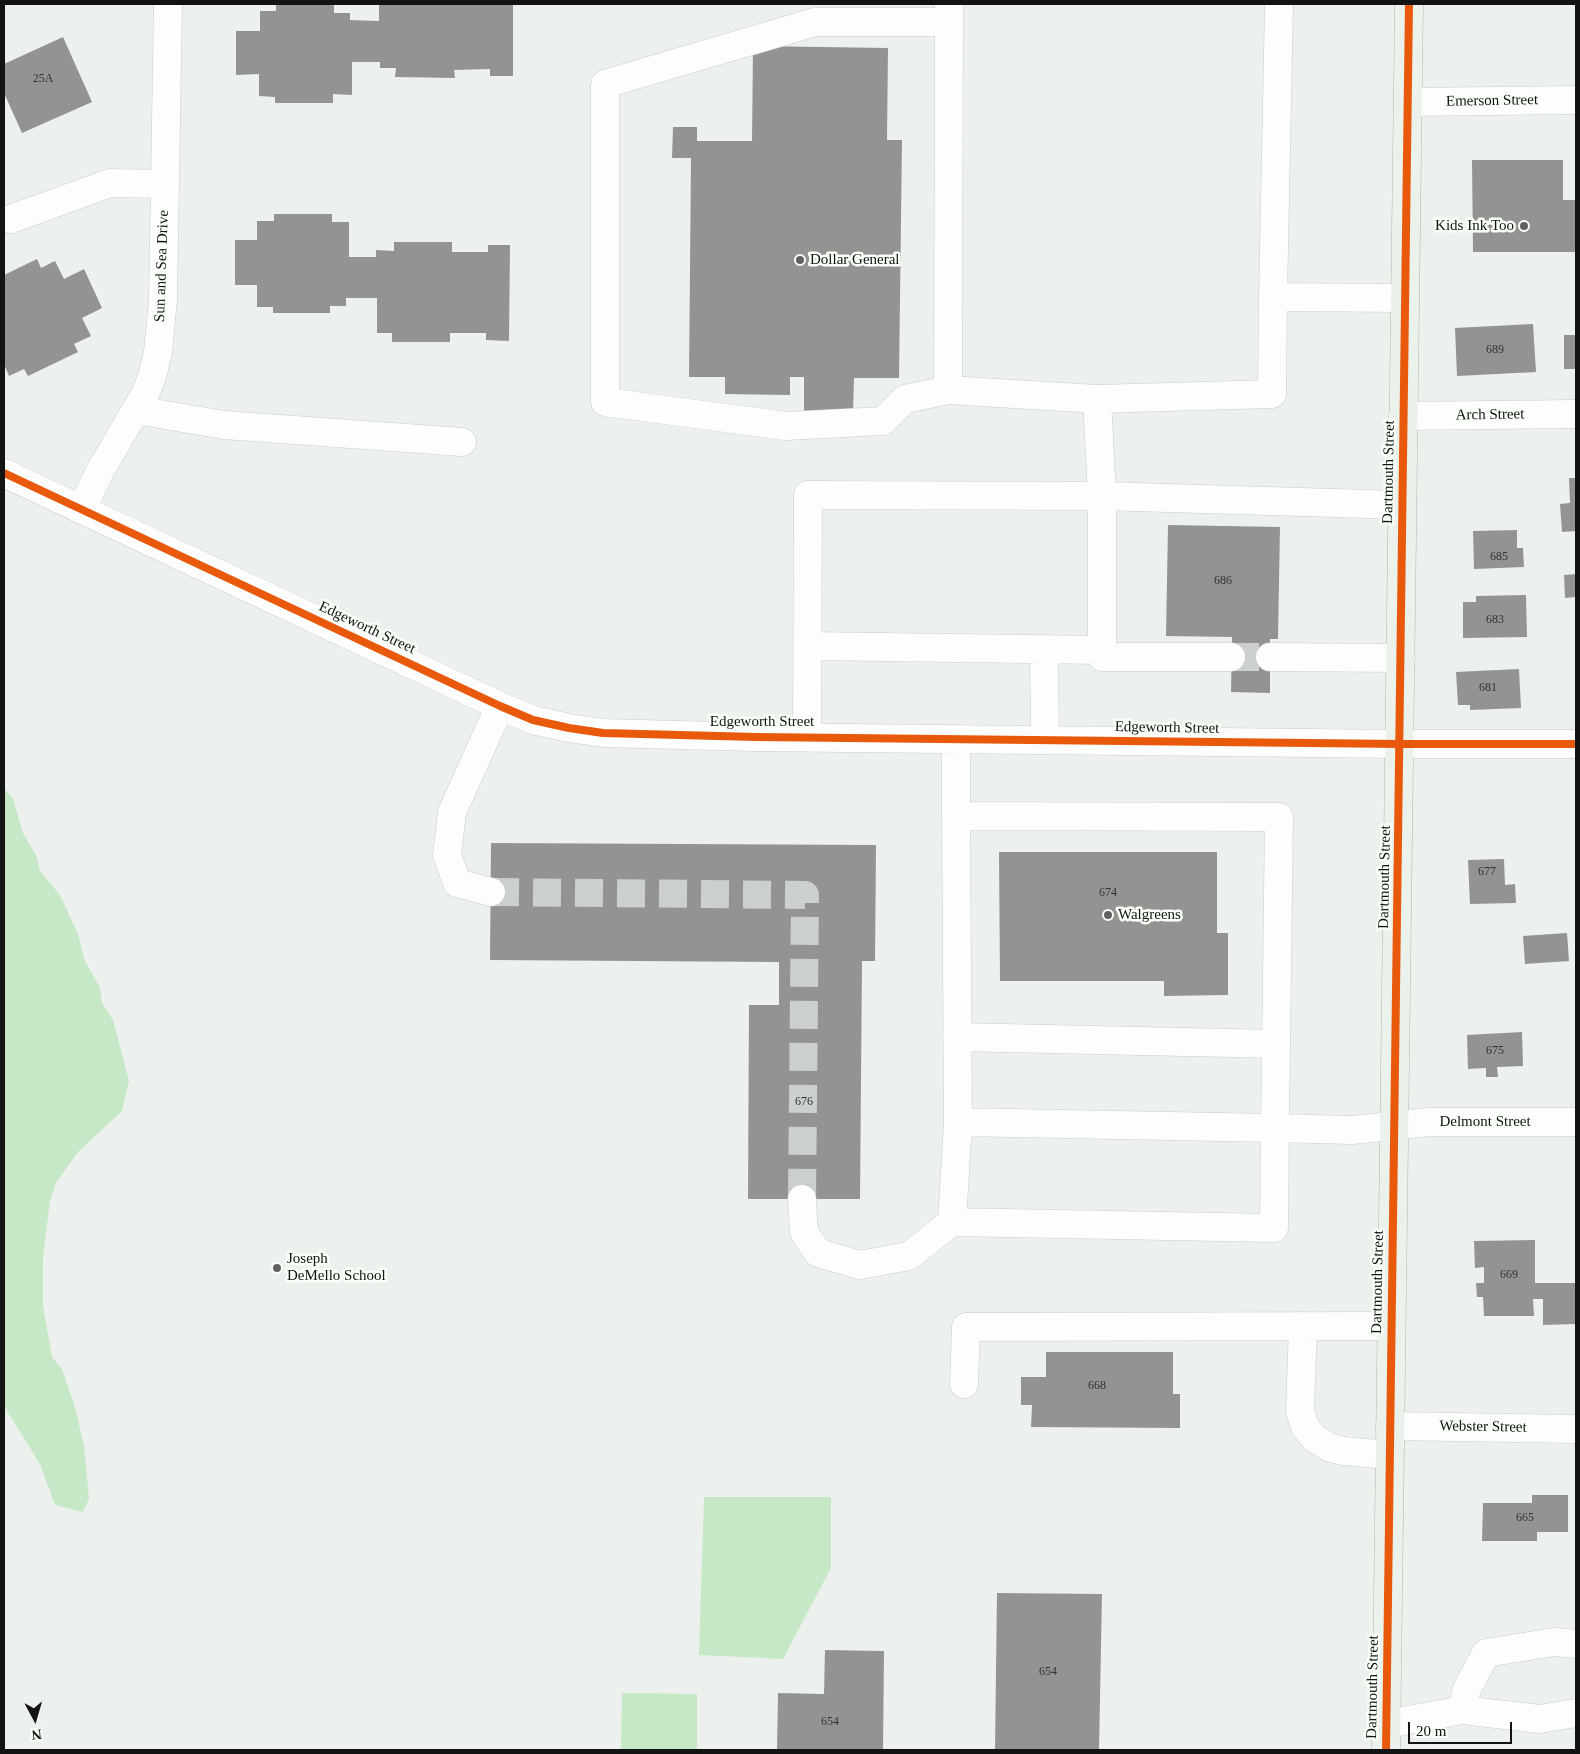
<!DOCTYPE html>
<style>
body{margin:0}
#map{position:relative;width:1580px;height:1754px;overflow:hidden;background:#edf1ed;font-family:Georgia,serif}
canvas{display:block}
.frame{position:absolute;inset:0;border:5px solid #121312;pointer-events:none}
.north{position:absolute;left:10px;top:1694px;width:50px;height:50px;-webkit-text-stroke:4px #fafff9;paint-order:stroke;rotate:174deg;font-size:14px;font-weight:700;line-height:20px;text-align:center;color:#121312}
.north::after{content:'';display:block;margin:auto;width:18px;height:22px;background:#121312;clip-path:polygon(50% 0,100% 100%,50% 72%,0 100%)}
.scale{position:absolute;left:1408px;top:1722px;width:104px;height:22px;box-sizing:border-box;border:2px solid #121312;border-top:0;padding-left:6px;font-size:15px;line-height:18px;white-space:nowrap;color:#121312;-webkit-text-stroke:4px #fafff9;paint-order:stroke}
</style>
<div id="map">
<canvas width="1580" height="1754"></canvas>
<div class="frame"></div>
<div class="north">N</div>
<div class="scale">20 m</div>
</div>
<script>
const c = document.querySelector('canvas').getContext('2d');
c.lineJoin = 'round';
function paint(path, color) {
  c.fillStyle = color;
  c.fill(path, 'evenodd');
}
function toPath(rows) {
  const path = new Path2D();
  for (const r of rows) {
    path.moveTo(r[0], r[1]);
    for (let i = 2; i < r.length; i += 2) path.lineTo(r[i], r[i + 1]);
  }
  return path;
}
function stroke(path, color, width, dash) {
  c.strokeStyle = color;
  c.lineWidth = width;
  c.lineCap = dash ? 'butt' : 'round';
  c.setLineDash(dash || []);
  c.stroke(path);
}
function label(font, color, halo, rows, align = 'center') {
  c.font = font + ' Georgia,serif';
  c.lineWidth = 5;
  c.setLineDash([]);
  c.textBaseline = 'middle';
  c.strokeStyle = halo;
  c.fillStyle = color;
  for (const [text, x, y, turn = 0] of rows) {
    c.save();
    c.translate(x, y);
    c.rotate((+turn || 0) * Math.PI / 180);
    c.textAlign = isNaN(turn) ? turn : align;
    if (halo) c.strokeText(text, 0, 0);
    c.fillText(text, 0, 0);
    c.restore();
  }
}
paint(toPath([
 [4,781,5,789,13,799,23,833,36,855,40,871,60,895,78,934,84,959,100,988,102,1003,113,1020,129,1081,122,1111,78,1152,56,1183,50,1201,43,1258,43,1306,52,1357,62,1369,75,1407,84,1446,89,1499,83,1512,55,1505,40,1464,4,1406],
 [704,1497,831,1497,831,1568,783,1659,699,1655],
 [622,1693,697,1694,697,1750,621,1750]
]), '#c6e8c6');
paint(toPath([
 [276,4,334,4,334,13,350,13,350,20,379,21,379,4,513,4,513,76,490,76,490,69,454,70,455,78,395,77,396,68,380,68,380,62,352,62,352,95,333,94,333,103,275,103,275,97,259,96,259,74,236,75,236,31,260,31,260,11,276,11],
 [63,37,92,102,22,133,4,93,4,64],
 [753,46,888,48,887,140,902,140,899,378,854,378,853,412,804,412,804,377,790,377,790,395,725,394,725,377,689,377,691,158,672,158,673,127,697,127,697,141,752,141],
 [1472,160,1563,160,1563,200,1576,200,1576,252,1473,252],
 [274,214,332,214,332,222,349,222,349,257,376,257,376,250,394,251,394,242,452,242,452,252,488,252,488,245,510,245,509,341,486,340,486,333,450,333,450,342,392,342,392,333,377,333,377,298,346,298,346,306,330,306,330,313,273,313,273,307,257,307,257,285,235,285,235,240,257,240,257,221,274,221],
 [37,259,41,268,55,261,64,279,84,269,102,308,82,318,91,336,74,344,78,352,28,376,24,369,9,376,4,364,4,275],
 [1533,324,1536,372,1457,376,1455,328],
 [1564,335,1576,335,1576,369,1564,369],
 [1569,478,1576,478,1576,531,1562,532,1560,504,1570,503],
 [1168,525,1280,527,1278,639,1270,639,1270,693,1231,692,1232,637,1166,636],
 [1517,530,1517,548,1523,548,1524,567,1474,569,1473,531],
 [1576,574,1576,597,1565,598,1564,575],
 [1526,595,1527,637,1463,638,1463,602,1476,602,1476,596],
 [1519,669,1521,708,1470,710,1470,705,1458,705,1456,672],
 [491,843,876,845,875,961,862,961,860,1199,748,1199,749,1005,779,1005,779,962,490,960],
 [999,852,1217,852,1217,933,1228,933,1228,995,1164,996,1164,981,1000,981],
 [1504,859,1505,885,1515,884,1516,903,1470,904,1468,860],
 [1567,933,1569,961,1525,964,1523,936],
 [1522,1032,1523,1066,1497,1067,1498,1077,1486,1077,1486,1068,1468,1069,1467,1035],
 [1535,1240,1535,1283,1576,1283,1576,1324,1543,1325,1543,1299,1533,1299,1534,1316,1484,1316,1483,1297,1477,1297,1476,1283,1484,1283,1484,1267,1475,1268,1474,1241],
 [1046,1352,1173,1352,1173,1394,1180,1394,1180,1428,1031,1427,1032,1405,1021,1405,1021,1377,1046,1377],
 [1532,1495,1568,1495,1568,1532,1537,1532,1537,1541,1482,1541,1483,1503,1532,1503],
 [997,1593,1102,1594,1099,1750,995,1750],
 [825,1650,884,1651,883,1750,777,1750,778,1693,824,1694]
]), '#939492');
stroke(toPath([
 [1231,657,1270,657],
 [491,892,805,895,802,1199]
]), '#ccd0cc', 28, [28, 14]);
const minor = toPath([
 [949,5,948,390,1097,399,1102,496,1102,657,1231,657],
 [1408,102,1576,100],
 [11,219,110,183,165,184],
 [1273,297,1279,4],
 [948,390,905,399,883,421,786,426,605,402,605,84,815,22,949,22],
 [1097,399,1272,394,1273,297,1404,298],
 [136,410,224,425,462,442],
 [1403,416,1576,414],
 [4,473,500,706,533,720,569,728,603,733,756,737,1400,744,1576,744],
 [81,510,100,471,145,394,152,377,158,352,163,300,168,4],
 [807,646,1102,650],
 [1044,650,1045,740],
 [1270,657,1401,658],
 [807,736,808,495,1102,496,1402,505],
 [956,739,956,816,1279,817,1275,1128,1274,1228,952,1222,958,1122,1275,1128,1352,1130,1430,1122,1576,1122],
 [956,816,958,1122],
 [491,892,457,883,447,855,452,812,500,706],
 [957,1037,1276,1044],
 [802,1199,804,1232,818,1253,860,1265,909,1256,952,1222],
 [1303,1326,1300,1411,1305,1427,1315,1439,1331,1448,1344,1451,1389,1455],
 [964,1384,966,1327,1391,1326],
 [1390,1426,1576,1429],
 [1463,1710,1539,1719,1576,1713],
 [1387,1724,1463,1710,1466,1691,1486,1653,1554,1642,1576,1644]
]);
const major = toPath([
 [1386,1750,1409,4]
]);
stroke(minor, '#cacdca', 29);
stroke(major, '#acb7ac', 29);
stroke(minor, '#fcfdfc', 28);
stroke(major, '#ebf1eb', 28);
stroke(toPath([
 [4,473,500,706,533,720,569,728,603,733,756,737,1400,744,1576,744],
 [1386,1750,1409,4]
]), '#e8590c', 8);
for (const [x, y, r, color] of [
 [1524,226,5,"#5f615f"],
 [800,260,5,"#5f615f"],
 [1108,915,5,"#5f615f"],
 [277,1268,5,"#5f615f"]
]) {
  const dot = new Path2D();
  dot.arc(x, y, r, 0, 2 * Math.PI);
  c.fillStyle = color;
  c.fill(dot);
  stroke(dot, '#fafff9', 2);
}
label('12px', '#323332', null, [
 ["25A",43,79],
 ["689",1495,350],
 ["685",1499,557],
 ["686",1223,581],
 ["683",1495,620],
 ["681",1488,688],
 ["677",1487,872],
 ["674",1108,893],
 ["675",1495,1051],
 ["676",804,1102],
 ["669",1509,1275],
 ["668",1097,1386],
 ["665",1525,1518],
 ["654",1048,1672],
 ["654",830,1722]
]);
label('15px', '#121312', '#fafff9', [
 ["Emerson Street",1492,101,-1],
 ["Sun and Sea Drive",162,266,-88],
 ["Arch Street",1490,415,-1],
 ["Dartmouth Street",1389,472,-89],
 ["Edgeworth Street",367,628,25],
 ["Edgeworth Street",762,722],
 ["Edgeworth Street",1167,728,1],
 ["Dartmouth Street",1385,877,-89],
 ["Delmont Street",1485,1122],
 ["Dartmouth Street",1378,1282,-89],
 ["Webster Street",1483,1427,1],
 ["Dartmouth Street",1373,1687,-89]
]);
label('15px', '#121312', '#fafff9', [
 ["Kids Ink Too",1514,226,"right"],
 ["Dollar General",810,260],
 ["Walgreens",1118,915],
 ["Joseph",287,1259],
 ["DeMello School",287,1276]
], 'left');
</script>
